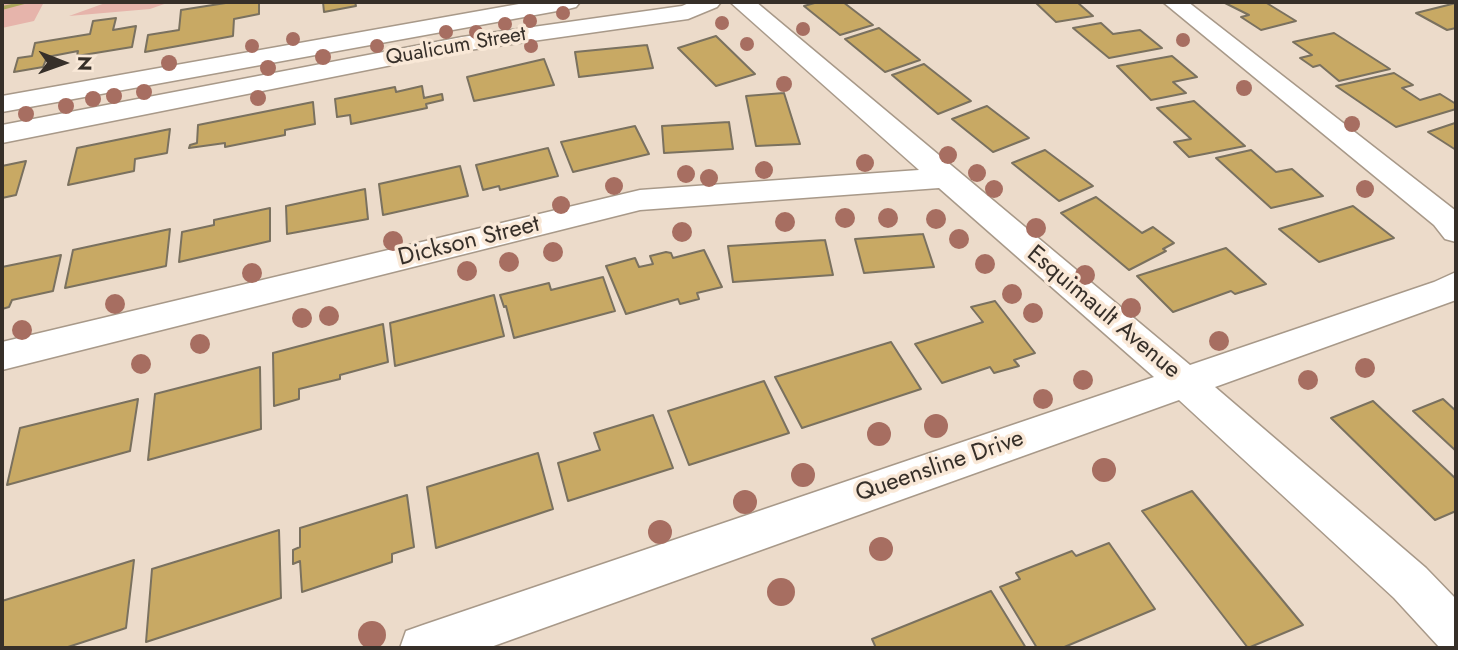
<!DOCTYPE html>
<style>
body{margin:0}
#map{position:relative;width:1458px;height:650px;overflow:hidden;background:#ecdbca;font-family:Jost,sans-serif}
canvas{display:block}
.frame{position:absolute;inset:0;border:4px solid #362f29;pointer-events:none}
.north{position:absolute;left:28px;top:28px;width:70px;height:70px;-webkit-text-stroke:5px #f9e8d7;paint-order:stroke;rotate:91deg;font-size:19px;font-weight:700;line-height:28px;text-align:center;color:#362f29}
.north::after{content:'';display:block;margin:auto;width:24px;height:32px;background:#362f29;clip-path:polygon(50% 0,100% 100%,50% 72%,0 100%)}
</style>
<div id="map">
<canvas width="1458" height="650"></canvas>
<div class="frame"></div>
<div class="north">N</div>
</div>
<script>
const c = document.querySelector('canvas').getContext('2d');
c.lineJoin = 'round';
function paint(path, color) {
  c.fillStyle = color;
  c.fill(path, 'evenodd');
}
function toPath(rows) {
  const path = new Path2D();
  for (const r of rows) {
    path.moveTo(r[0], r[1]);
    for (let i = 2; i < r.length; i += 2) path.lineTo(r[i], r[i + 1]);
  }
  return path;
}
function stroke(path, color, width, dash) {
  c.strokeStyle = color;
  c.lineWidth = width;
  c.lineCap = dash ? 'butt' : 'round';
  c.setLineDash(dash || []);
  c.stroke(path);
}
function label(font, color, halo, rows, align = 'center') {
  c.font = font + ' Jost,sans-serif';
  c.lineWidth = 7;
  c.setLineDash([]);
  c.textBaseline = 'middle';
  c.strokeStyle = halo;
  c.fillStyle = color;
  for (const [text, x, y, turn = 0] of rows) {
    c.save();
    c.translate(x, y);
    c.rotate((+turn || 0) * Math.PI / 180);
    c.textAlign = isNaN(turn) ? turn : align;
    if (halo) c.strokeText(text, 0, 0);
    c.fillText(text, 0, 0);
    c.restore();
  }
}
paint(toPath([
 [2,2,44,2,34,21,2,28],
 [108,2,170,2,150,9,69,16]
]), '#e6b4ab');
paint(toPath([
 [21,2,32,2,2,10,2,6,21,2]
]), '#ada75e');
const building = toPath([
 [232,2,259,2,259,14,234,19,233,36,145,52,148,35,179,30,181,10,232,2],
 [323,2,355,2,356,6,324,12,323,2],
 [818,2,843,2,873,25,840,35,804,6,818,2],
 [1035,2,1077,2,1093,16,1056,22,1035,2],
 [1229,2,1265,2,1296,21,1261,30,1241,17,1249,15,1225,3,1229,2],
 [1456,3,1456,28,1447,30,1416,13,1456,3],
 [116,18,113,30,136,26,132,47,77,56,78,51,47,57,43,67,14,72,18,58,32,56,35,43,90,34,93,21,116,18],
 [1101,23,1113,34,1140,30,1162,48,1109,58,1073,28,1101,23],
 [879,28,920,60,885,72,845,39,879,28],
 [1334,33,1390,69,1339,81,1320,65,1313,67,1300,58,1312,55,1293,42,1334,33],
 [716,36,755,74,716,86,678,48,716,36],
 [647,45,653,68,579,77,575,52,647,45],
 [1172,56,1197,77,1173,82,1186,93,1151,100,1117,66,1172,56],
 [544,59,554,85,474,101,467,77,544,59],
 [924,64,971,101,938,114,892,75,924,64],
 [1394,73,1413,85,1402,88,1420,100,1440,94,1456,104,1456,109,1396,127,1336,86,1394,73],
 [422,86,424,98,442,94,443,100,426,104,427,108,351,124,350,115,337,117,335,99,395,87,396,92,422,86],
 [784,93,800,144,756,146,746,96,784,93],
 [1194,101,1245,146,1189,157,1174,142,1191,139,1157,108,1194,101],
 [313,102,315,124,285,130,285,135,225,147,225,143,189,148,190,145,197,143,198,125,313,102],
 [987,106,1029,138,993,152,952,119,987,106],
 [729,122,733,149,664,153,662,126,729,122],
 [1455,123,1456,150,1428,132,1455,123],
 [635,126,649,154,573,172,561,142,635,126],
 [170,129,167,153,135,159,134,171,68,185,77,148,170,129],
 [548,148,558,176,500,190,499,186,483,190,476,165,548,148],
 [1045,150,1093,186,1059,201,1012,163,1045,150],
 [1251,150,1276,172,1292,169,1323,196,1271,208,1216,158,1251,150],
 [26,161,16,195,2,198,2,166,26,161],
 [460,166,468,196,383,215,379,184,460,166],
 [365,189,368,219,287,234,286,206,365,189],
 [1096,197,1142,233,1153,227,1174,243,1163,249,1166,251,1129,270,1061,213,1096,197],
 [1353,206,1394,238,1319,262,1279,229,1353,206],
 [270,208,270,241,179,262,182,232,214,225,214,220,270,208],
 [170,229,166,266,65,288,73,250,170,229],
 [923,234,934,267,864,273,855,239,923,234],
 [825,240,833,275,733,282,728,246,825,240],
 [1226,248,1266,284,1235,294,1231,291,1173,312,1137,276,1226,248],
 [704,250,722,287,697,293,699,299,680,304,678,299,626,314,606,266,635,258,639,267,653,264,650,256,666,252,671,253,673,258,704,250],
 [61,255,53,291,12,300,9,307,2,309,2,267,61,255],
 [603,277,615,311,514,338,506,306,504,307,500,295,549,283,551,290,603,277],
 [494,295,504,336,395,366,390,323,494,295],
 [995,301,1035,353,1014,360,1019,366,994,373,990,367,942,383,915,344,983,322,971,307,995,301],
 [383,324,388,362,340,375,340,379,299,389,299,399,274,406,273,353,383,324],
 [891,342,921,389,802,428,775,377,891,342],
 [260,367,261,429,148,460,155,394,260,367],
 [764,381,789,433,689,465,668,411,764,381],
 [138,399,130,451,7,485,20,428,138,399],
 [1443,399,1456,411,1456,451,1413,411,1443,399],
 [1373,401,1456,479,1456,511,1435,520,1331,418,1373,401],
 [653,415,673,468,568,501,558,463,600,450,594,433,653,415],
 [538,453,553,509,436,548,427,487,538,453],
 [1192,491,1303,625,1248,648,1142,511,1192,491],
 [407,495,414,547,392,554,392,562,302,592,300,561,293,564,293,550,300,547,300,528,407,495],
 [279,530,281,598,146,642,152,569,279,530],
 [1109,543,1155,609,1062,648,1037,648,1000,587,1020,579,1016,573,1072,551,1076,556,1109,543],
 [134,560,126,628,65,648,2,648,2,601,134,560],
 [991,591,1026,648,876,648,872,639,991,591]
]);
paint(building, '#c8a964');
stroke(building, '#7a715f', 2);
const street = toPath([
 [530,2,580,2,576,7,568,9,2,112,2,96,530,2],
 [691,2,721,2,717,7,688,19,462,51,2,143,2,125,462,37,682,6,691,2],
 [730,2,756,2,1190,365,1434,282,1456,272,1456,300,1215,387,1426,568,1456,599,1456,648,1440,648,1394,598,1179,400,488,648,400,648,406,631,423,625,1154,377,939,188,640,210,2,370,2,342,640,190,919,170,730,2],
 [1163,2,1188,2,1456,211,1456,242,1445,239,1434,225,1163,2]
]);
stroke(street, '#a89989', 3);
paint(street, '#fff');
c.fillStyle = '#a76e61';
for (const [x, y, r] of [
 [563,13,7],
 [530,21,7],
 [722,23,7],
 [505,24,7],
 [803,29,7],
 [446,32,7],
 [476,32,7],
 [293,39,7],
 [1183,40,7],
 [747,44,7],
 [252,46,7],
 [377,46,7],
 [531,46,7],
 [323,57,8],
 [169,63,8],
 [268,68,8],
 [784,84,8],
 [1244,88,8],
 [144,92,8],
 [114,96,8],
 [258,98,8],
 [93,99,8],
 [66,106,8],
 [26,114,8],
 [1352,124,8],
 [948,155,9],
 [865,163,9],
 [764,170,9],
 [977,173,9],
 [686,174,9],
 [709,178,9],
 [614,186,9],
 [994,189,9],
 [1365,189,9],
 [561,205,9],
 [845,218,10],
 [888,218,10],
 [936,219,10],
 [785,222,10],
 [1036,228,10],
 [682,232,10],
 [959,239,10],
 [393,241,10],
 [553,252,10],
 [509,262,10],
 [985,264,10],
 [467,271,10],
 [252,273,10],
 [1085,275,10],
 [1012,294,10],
 [115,304,10],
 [1131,308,10],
 [1033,313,10],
 [329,316,10],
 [302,318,10],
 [22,330,10],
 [1219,341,10],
 [200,344,10],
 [141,364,10],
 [1365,368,10],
 [1083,380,10],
 [1308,380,10],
 [1043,399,10],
 [936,426,12],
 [879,434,12],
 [1104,470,12],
 [803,475,12],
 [745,502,12],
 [660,532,12],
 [881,549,12],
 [781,592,14],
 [372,635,14]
]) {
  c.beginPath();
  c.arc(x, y, r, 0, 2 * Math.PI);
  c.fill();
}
label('21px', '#362f29', '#f9e8d7', [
 ["Qualicum Street",456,47,-10]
]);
label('24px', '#362f29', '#f9e8d7', [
 ["Dickson Street",469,242,-14],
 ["Esquimault Avenue",1103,313,40],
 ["Queensline Drive",940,467,-19]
]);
</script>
